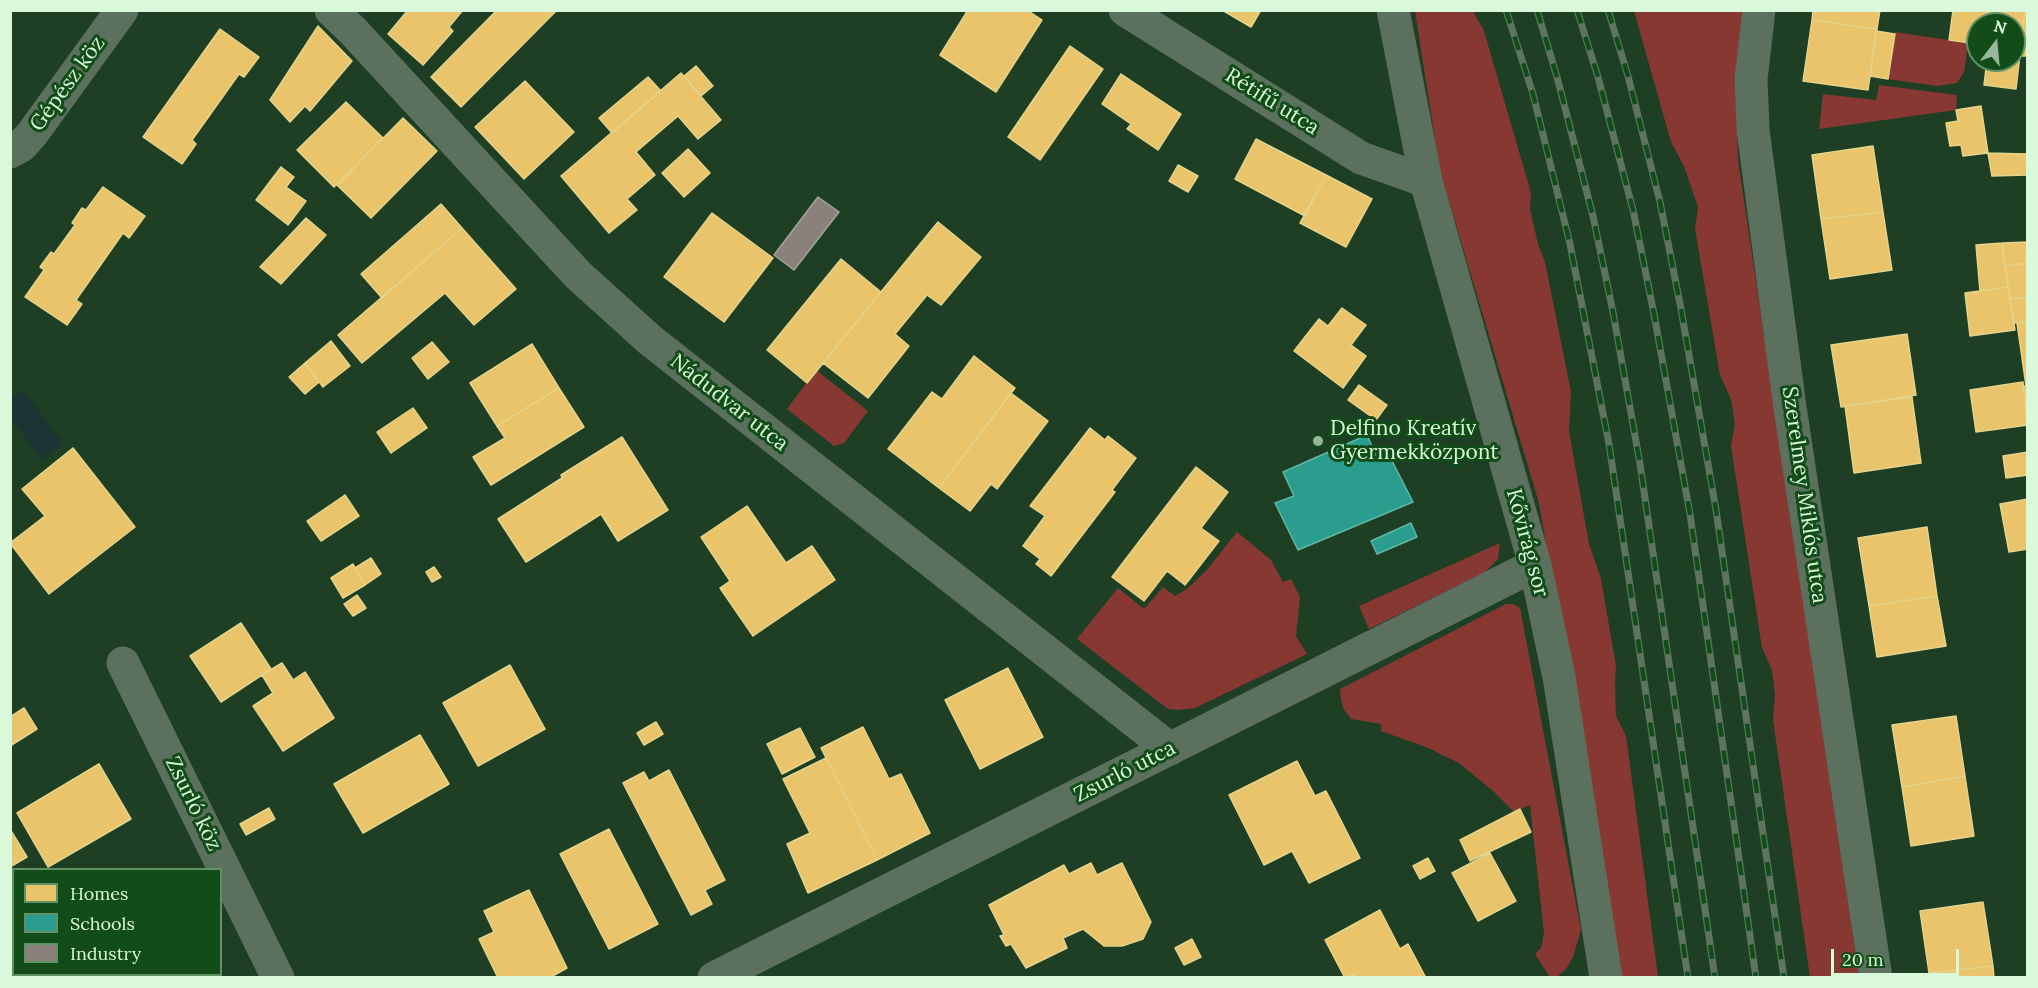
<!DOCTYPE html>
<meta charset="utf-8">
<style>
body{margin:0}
#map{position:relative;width:2038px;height:988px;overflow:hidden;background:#1e3f23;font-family:Lora,serif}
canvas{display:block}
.frame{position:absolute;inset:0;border:12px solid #daf8da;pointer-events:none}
.legend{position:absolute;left:12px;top:868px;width:210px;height:108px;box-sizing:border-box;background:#114c19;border:2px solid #619166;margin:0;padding:8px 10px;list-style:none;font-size:18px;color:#daf8da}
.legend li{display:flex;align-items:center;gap:12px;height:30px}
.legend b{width:30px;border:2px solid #619166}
.north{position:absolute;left:1966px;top:12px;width:60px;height:60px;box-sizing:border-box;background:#114c19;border:2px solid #619166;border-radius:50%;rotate:16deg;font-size:16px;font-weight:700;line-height:24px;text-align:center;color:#daf8da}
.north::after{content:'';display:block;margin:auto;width:21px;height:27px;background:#98b79a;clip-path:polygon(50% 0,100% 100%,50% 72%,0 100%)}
.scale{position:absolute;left:1831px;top:949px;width:128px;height:27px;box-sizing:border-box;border:3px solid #daf8da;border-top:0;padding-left:8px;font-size:18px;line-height:21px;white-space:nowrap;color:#daf8da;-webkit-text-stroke:4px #114c19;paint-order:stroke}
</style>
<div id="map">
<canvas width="2038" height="988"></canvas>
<div class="frame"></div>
<ul class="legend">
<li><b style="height:16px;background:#e9c46a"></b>Homes</li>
<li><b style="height:16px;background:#2a9d8f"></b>Schools</li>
<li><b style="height:16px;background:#8a817c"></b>Industry</li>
</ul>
<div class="north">N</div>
<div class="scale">20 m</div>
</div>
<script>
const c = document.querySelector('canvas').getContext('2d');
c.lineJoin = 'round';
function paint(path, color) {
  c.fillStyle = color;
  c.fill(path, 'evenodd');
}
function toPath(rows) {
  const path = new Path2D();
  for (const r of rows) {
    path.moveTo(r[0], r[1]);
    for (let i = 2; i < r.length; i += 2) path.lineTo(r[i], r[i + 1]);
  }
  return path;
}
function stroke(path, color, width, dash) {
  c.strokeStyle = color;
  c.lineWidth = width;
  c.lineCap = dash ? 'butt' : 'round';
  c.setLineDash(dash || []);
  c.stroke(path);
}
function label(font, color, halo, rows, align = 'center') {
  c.font = font + ' Lora,serif';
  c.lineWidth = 6;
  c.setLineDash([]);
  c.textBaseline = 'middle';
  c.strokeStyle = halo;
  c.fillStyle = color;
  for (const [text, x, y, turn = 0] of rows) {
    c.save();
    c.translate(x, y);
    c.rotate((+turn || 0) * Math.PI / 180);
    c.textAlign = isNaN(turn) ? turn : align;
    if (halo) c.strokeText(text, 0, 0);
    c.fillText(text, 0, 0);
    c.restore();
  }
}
paint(toPath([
 [1415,11,1473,11,1484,31,1531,193,1530,209,1538,244,1545,262,1571,392,1569,431,1589,544,1601,579,1616,666,1615,683,1616,716,1626,736,1658,977,1620,977,1539,503,1440,171],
 [1634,11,1745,11,1735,84,1738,160,1859,977,1810,977,1773,720,1775,696,1772,670,1762,648,1731,446,1735,424,1731,399,1720,375,1695,229,1698,207,1684,166,1671,142],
 [1895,32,1968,43,1964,72,1957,83,1937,86,1888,79],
 [1879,85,1957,95,1956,110,1819,129,1823,94,1876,100],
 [816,370,868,411,844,443,834,446,787,409],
 [1237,532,1271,560,1283,582,1291,579,1300,597,1296,636,1307,654,1195,708,1177,710,1168,709,1077,639,1118,588,1144,609,1163,587,1175,596,1187,589,1206,571],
 [1500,543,1498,559,1485,572,1369,629,1359,606],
 [1506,604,1513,604,1520,608,1581,930,1573,957,1566,969,1557,977,1550,977,1535,954,1541,948,1544,933,1530,805,1514,812,1492,790,1459,763,1426,747,1381,731,1381,724,1351,719,1343,708,1341,699,1340,689]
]), '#873832');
paint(toPath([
 [23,390,63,443,42,460,11,418,11,399]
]), '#1b3434');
const homes = toPath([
 [408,10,463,10,449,27,453,31,423,65,388,34,408,10],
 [497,10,557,10,461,107,431,77,497,10],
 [968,10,1027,10,1042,20,996,92,940,55,968,10],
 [1222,10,1261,10,1251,27,1222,10],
 [1813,10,1880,10,1877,29,1812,20,1813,10],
 [1953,10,1993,10,1991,24,1978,24,1978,44,1949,40,1953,10],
 [1993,10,2025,10,2022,37,2014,36,2014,24,1991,24,1993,10],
 [2025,10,2028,10,2028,38,2022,37,2025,10],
 [1812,20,1877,29,1868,90,1803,81,1812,20],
 [318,26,352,61,310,111,305,106,290,122,270,100,318,26],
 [220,29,259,57,244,77,239,74,192,140,196,144,182,164,143,137,220,29],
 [1876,31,1895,34,1888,79,1870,76,1876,31],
 [2014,36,2022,37,2016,89,1984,85,1987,60,2014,60,2014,36],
 [2022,37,2028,38,2028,56,2020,56,2022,37],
 [1070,46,1103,69,1040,160,1008,137,1070,46],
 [696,66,713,86,701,96,684,76,696,66],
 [681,73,721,120,698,139,678,116,636,152,655,175,627,199,637,210,609,233,561,176,681,73],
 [1121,74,1181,114,1158,150,1127,129,1131,124,1102,104,1121,74],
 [648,77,661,91,612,133,599,118,648,77],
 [525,81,574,132,524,179,475,127,525,81],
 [346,102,383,138,334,187,297,150,346,102],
 [1981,106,1988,153,1963,156,1961,145,1950,146,1946,123,1958,121,1956,110,1981,106],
 [403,118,437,151,371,218,337,185,403,118],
 [1256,139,1326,175,1305,216,1235,179,1256,139],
 [1873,146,1883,212,1821,219,1812,155,1873,146],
 [688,149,710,173,684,197,662,173,688,149],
 [1988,153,2026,154,2028,175,1992,176,1988,153],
 [1178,165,1198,176,1188,192,1169,181,1178,165],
 [281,167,294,177,286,187,306,201,288,225,256,200,281,167],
 [1326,175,1372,199,1346,247,1300,223,1326,175],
 [103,187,145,216,129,238,123,233,76,300,82,304,67,325,25,297,44,270,40,267,51,252,54,254,75,225,72,223,82,208,86,210,103,187],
 [441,204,462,228,382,298,361,274,441,204],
 [1883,212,1892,270,1830,279,1821,219,1883,212],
 [712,213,773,258,724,322,664,277,712,213],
 [306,218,326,235,281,284,260,267,306,218],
 [938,222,981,257,941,305,927,295,895,334,909,346,868,398,823,363,938,222],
 [462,228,516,289,474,325,445,293,362,363,338,335,462,228],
 [2028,242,2028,263,2005,266,2002,243,2028,242],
 [2002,243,2008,287,1980,291,1976,245,2002,243],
 [841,259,881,292,807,383,767,350,841,259],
 [2028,263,2028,297,2010,299,2005,266,2028,263],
 [2008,287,2015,330,1970,336,1965,293,2008,287],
 [2028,297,2028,322,2014,323,2010,299,2028,297],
 [1342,308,1366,325,1351,345,1366,356,1343,388,1294,351,1319,319,1328,326,1342,308],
 [2028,322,2028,386,2026,386,2017,323,2028,322],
 [1907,334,1916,395,1841,407,1831,345,1907,334],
 [331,341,350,366,323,387,305,363,331,341],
 [432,342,449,362,428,379,412,358,432,342],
 [532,344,559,388,497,426,470,383,532,344],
 [974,356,1015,388,939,488,888,449,932,392,942,399,974,356],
 [305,363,319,382,305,394,289,377,305,363],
 [2023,382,2028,425,1976,432,1970,390,2023,382],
 [1359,385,1387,405,1376,420,1348,400,1359,385],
 [2023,386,2028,386,2028,415,2023,386],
 [559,388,584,427,491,485,473,457,505,438,497,426,559,388],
 [1011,393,1048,421,997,489,991,484,970,511,939,488,1011,393],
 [1912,397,1921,463,1854,473,1845,406,1912,397],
 [413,408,427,428,391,453,377,432,413,408],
 [1090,428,1105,440,1108,436,1136,458,1112,490,1115,492,1051,576,1036,564,1040,559,1023,546,1045,516,1030,506,1090,428],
 [622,437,668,510,618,541,601,514,526,562,498,519,562,478,561,475,622,437],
 [73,448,135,527,49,594,10,543,45,516,22,489,73,448],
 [2028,452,2028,475,2006,478,2003,456,2028,452],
 [1196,467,1228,492,1201,528,1219,541,1185,585,1167,571,1144,601,1112,577,1196,467],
 [345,495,359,516,321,541,307,521,345,495],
 [2028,499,2028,549,2009,552,2000,504,2028,499],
 [747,506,786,563,812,546,835,580,753,636,720,588,730,581,701,537,747,506],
 [1927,527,1937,596,1869,606,1858,538,1927,527],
 [371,558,381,574,365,585,355,568,371,558],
 [353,564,365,585,343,598,331,578,353,564],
 [434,567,441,577,432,582,426,572,434,567],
 [357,595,366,608,353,616,344,604,357,595],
 [1937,596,1946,646,1877,657,1869,606,1937,596],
 [241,623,271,669,221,702,190,656,241,623],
 [282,663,293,680,305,672,334,718,283,751,253,706,273,693,262,675,282,663],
 [510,665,545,729,478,766,443,703,510,665],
 [1008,668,1043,737,980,769,945,700,1008,668],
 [24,708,37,729,10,746,10,717,24,708],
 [1956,716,1965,776,1902,787,1892,725,1956,716],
 [656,722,663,734,644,745,637,733,656,722],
 [863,727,889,779,901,774,930,833,877,860,821,748,863,727],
 [800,728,815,757,782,774,767,744,800,728],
 [420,735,449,784,363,833,334,784,420,735],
 [826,758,877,860,808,893,787,844,810,833,783,779,826,758],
 [1297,761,1315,796,1326,791,1360,858,1309,883,1292,851,1264,865,1229,795,1297,761],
 [99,764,131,819,48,867,17,813,99,764],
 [669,770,725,880,705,890,712,904,691,915,623,783,644,772,649,781,669,770],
 [1965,776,1974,836,1911,846,1902,787,1965,776],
 [269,808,275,819,246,835,240,824,269,808],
 [1520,809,1531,832,1470,861,1460,840,1520,809],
 [10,829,27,857,10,867,10,829],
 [609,829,658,924,609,949,560,854,609,829],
 [1490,853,1516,901,1478,921,1452,873,1490,853],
 [1428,858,1435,871,1420,879,1413,866,1428,858],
 [1091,863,1097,875,1122,863,1151,922,1143,939,1122,946,1104,946,1083,929,1063,938,1067,948,1026,968,1011,944,1006,946,1000,936,1004,935,989,905,1064,865,1069,874,1091,863],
 [529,890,567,968,549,978,498,978,479,939,494,932,484,911,529,890],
 [1983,902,1993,966,1929,973,1920,911,1983,902],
 [1380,910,1400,949,1408,944,1426,978,1356,978,1354,974,1345,978,1325,940,1380,910],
 [1192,939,1201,957,1184,965,1175,948,1192,939],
 [1993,966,1994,978,1930,978,1929,973,1993,966],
 [128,974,150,974,144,978,130,978,128,974]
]);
paint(homes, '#e9c46a');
stroke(homes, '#e4d48c', 1.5);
const schools = toPath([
 [1367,435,1377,458,1388,453,1413,502,1298,550,1275,503,1294,496,1283,472,1367,435],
 [1411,523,1417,537,1377,554,1371,541,1411,523]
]);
paint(schools, '#2a9d8f');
stroke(schools, '#5fb8a6', 1.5);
const industry = toPath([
 [818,197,839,212,794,270,774,255,818,197]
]);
paint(industry, '#8a817c');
stroke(industry, '#a2a598', 1.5);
stroke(toPath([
 [331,10,353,31,578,275,650,340,1170,749],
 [1125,10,1361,158,1426,181],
 [1393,10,1426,181,1535,565,1559,677,1606,978],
 [1759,10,1751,79,1753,130,1790,407,1876,978],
 [10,152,21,146,32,134,122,10],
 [123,663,278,978],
 [714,978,1535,565]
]), '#5b705d', 33);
const rail = toPath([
 [1506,10,1533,94,1570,244,1609,444,1688,978],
 [1537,10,1557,77,1593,216,1613,312,1640,464,1715,978],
 [1577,10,1598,77,1633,210,1654,314,1690,514,1756,978],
 [1608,10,1628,76,1660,202,1681,309,1716,510,1784,978]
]);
stroke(rail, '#5d745f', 7);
stroke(rail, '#114c19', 4.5, [14]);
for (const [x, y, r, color] of [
 [1318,441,6,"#98b79a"]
]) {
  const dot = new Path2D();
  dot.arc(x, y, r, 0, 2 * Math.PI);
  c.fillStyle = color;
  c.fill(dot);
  stroke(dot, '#114c19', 2);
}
label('21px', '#daf8da', '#114c19', [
 ["Gépész köz",68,84,-54],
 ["Rétifű utca",1272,102,32],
 ["Nádudvar utca",729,403,38],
 ["Szerelmey Miklós utca",1804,495,82],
 ["Kővirág sor",1527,543,75],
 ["Zsurló utca",1125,772,-27],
 ["Zsurló köz",193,804,64]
]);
label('21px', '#daf8da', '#114c19', [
 ["Delfino Kreatív",1330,429],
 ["Gyermekközpont",1330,453]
], 'left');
</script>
